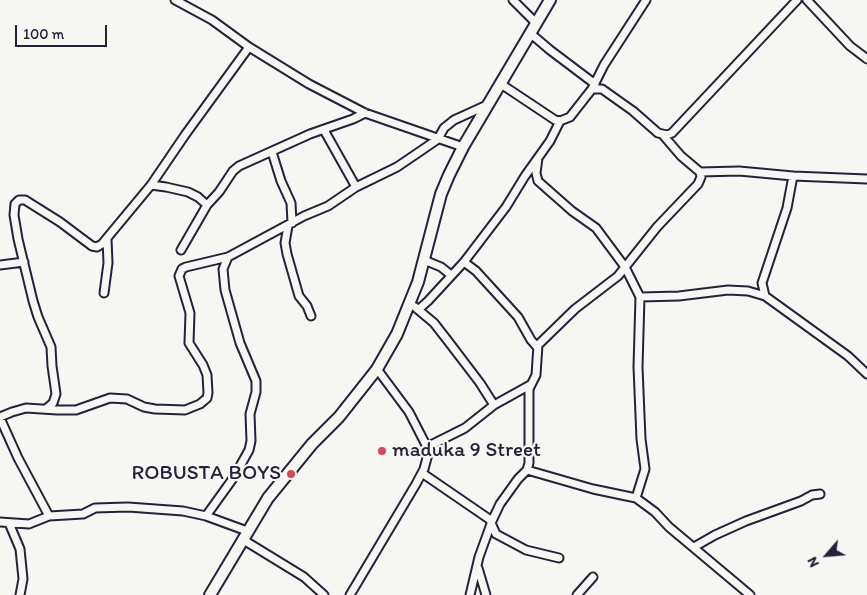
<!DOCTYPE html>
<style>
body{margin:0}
#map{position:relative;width:867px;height:595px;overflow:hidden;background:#f6f6f2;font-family:Itim,sans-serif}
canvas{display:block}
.north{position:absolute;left:802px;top:530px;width:50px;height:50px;-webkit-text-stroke:4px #f6f6f2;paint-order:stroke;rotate:243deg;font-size:14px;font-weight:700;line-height:20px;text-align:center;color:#22223b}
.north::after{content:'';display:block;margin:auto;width:18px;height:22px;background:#22223b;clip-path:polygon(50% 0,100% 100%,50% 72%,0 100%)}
.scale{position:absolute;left:15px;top:25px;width:92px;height:22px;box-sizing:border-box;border:2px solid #22223b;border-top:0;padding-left:6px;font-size:15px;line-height:18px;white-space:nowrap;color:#22223b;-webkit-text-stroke:4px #f6f6f2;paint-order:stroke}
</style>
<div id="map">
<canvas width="867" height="595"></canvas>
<div class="north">N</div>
<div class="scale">100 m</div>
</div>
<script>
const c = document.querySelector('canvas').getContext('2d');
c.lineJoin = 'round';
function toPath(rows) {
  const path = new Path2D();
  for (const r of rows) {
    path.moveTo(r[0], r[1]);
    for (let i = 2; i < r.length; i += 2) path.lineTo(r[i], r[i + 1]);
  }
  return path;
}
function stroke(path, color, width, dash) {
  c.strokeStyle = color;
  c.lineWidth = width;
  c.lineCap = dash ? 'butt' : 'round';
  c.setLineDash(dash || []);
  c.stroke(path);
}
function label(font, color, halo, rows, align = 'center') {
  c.font = font + ' Itim,sans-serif';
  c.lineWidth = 4.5;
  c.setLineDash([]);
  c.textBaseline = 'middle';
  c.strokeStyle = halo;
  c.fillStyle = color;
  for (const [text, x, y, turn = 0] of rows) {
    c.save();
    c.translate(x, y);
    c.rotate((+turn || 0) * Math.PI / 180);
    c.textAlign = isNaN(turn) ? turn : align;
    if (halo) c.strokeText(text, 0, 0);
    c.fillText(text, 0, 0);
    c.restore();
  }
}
const street = toPath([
 [175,0,212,20,249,47,309,84,365,113,463,147],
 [513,0,536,23],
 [807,0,850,46,867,59],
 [530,33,550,50,595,84],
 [501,84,555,120,560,121,570,117,592,89,602,89,633,111,658,133,667,135,672,133,797,0],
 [592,89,604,65,646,0],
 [324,130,356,187],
 [272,152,281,181,291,203,292,223],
 [538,158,536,173,538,181,572,211,596,228,625,267,640,297,638,367,641,439,645,469,636,498],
 [700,172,739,171,793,176,867,179],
 [151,185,166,187,188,192,198,197,207,205],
 [288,226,285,243,287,254,299,296,307,306,311,316],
 [181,250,207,205,219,192,233,171,239,166,310,134,353,119,365,113],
 [424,260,441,267,451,275],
 [464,262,476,271,518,317,531,340,537,347],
 [0,265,24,262],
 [104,293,108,263,107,239],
 [765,296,762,283,787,208,793,176],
 [640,297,679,296,728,290,748,291,765,296,848,356,867,374],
 [415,307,434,323,448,341,480,383,494,405],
 [419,309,428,301,464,262,506,207,525,176,550,141,560,121],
 [46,409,53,403,56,394,52,366,51,347,38,317,33,301,18,239,14,215,15,204,19,200,25,200,60,222,92,246,97,247,102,244,151,185,185,135,249,47],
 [0,417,12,412,26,408,57,410,76,410,110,398,127,399,144,407,155,409,185,410,200,404,207,398,208,393,207,375,203,365,189,343,190,313,179,276,182,269,186,267,228,257,304,216,328,206,356,187,397,167,422,150,438,139,444,128,454,120,487,105],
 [0,418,18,458,49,516],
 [427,447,465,428,494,405,530,385],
 [527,470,593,489,636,498,655,512,669,527,750,595],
 [422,473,492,521],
 [206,516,234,477,249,450,251,441,250,414,256,392,256,381,240,343,225,290,223,269,228,257],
 [0,522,29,524,49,516,83,514,95,508,128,507,183,511,206,516,247,531],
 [9,523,20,549,23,579,20,595],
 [491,523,496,534,526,550,559,558],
 [242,539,304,577,324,595],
 [694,547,715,535,746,521,801,501,812,495,820,494],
 [478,568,486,595],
 [350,595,416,484,424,469,428,454,427,447,409,412,377,369],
 [470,595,479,557,492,521,500,504,518,479,527,470,529,463,529,389,536,375,538,345,575,309,618,276,657,227,698,184,701,177,700,172,681,156,663,135],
 [577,595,593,577]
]);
const secondary = toPath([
 [210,595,268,498,312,444,339,417,377,369,397,334,418,282,441,194,449,175,463,147,550,0]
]);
stroke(street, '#22223b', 11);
stroke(secondary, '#22223b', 14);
stroke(street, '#f6f6f2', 7);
stroke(secondary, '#f6f6f2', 10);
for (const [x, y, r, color] of [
 [382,451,5,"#d1495b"],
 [291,474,5,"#d1495b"]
]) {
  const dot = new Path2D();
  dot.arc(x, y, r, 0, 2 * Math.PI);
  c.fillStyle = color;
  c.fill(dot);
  stroke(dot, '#f6f6f2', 2);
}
label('21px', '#22223b', '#f6f6f2', [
 ["maduka 9 Street",392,451],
 ["ROBUSTA BOYS",281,474,"right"]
], 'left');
</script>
